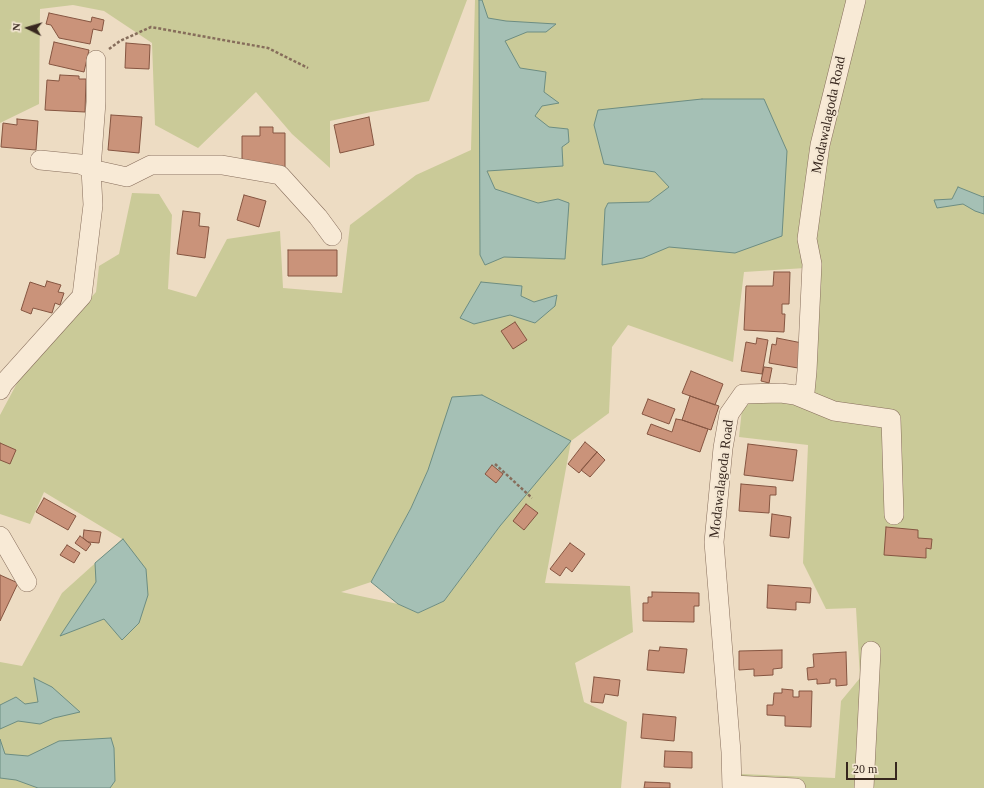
<!DOCTYPE html>
<style>
body{margin:0}
#map{position:relative;width:984px;height:788px;overflow:hidden;background:#eddcc3;font-family:"Times New Roman",serif}
canvas{display:block}
.north{position:absolute;left:8px;top:8px;width:40px;height:40px;-webkit-text-stroke:3px #f4e7d3;paint-order:stroke;rotate:275deg;font-size:11px;font-weight:700;line-height:16px;text-align:center;color:#37271e}
.north::after{content:'';display:block;margin:auto;width:14px;height:18px;background:#37271e;clip-path:polygon(50% 0,100% 100%,50% 72%,0 100%)}
.scale{position:absolute;left:846px;top:762px;width:51px;height:18px;box-sizing:border-box;border:2px solid #37271e;border-top:0;padding-left:5px;font-size:12px;line-height:14px;white-space:nowrap;color:#37271e;-webkit-text-stroke:3px #f4e7d3;paint-order:stroke}
</style>
<div id="map">
<canvas width="984" height="788"></canvas>
<div class="north">N</div>
<div class="scale">20 m</div>
</div>
<script>
const c = document.querySelector('canvas').getContext('2d');
c.lineJoin = 'round';
function paint(path, color) {
  c.fillStyle = color;
  c.fill(path, 'evenodd');
}
function toPath(rows) {
  const path = new Path2D();
  for (const r of rows) {
    path.moveTo(r[0], r[1]);
    for (let i = 2; i < r.length; i += 2) path.lineTo(r[i], r[i + 1]);
  }
  return path;
}
function stroke(path, color, width, dash) {
  c.strokeStyle = color;
  c.lineWidth = width;
  c.lineCap = dash ? 'butt' : 'round';
  c.setLineDash(dash || []);
  c.stroke(path);
}
function label(font, color, halo, rows, align = 'center') {
  c.font = font + ' "Times New Roman",serif';
  c.lineWidth = 4;
  c.setLineDash([]);
  c.textBaseline = 'middle';
  c.strokeStyle = halo;
  c.fillStyle = color;
  for (const [text, x, y, turn = 0] of rows) {
    c.save();
    c.translate(x, y);
    c.rotate((+turn || 0) * Math.PI / 180);
    c.textAlign = isNaN(turn) ? turn : align;
    if (halo) c.strokeText(text, 0, 0);
    c.fillText(text, 0, 0);
    c.restore();
  }
}
paint(toPath([
 [0,0,467,0,429,101,371,112,330,121,330,168,292,134,256,92,198,148,155,125,152,43,104,11,73,5,40,9,39,104,0,123],
 [475,0,847,0,805,198,799,250,805,268,744,272,733,362,628,325,612,347,609,413,571,441,545,583,630,586,633,632,575,663,584,702,627,722,621,788,0,788,0,662,22,666,62,593,122,539,44,492,30,524,0,514,0,415,23,372,96,292,99,266,119,254,132,193,159,194,172,215,168,289,196,297,227,239,280,231,283,288,342,293,350,225,416,175,471,150],
 [428,470,500,526,444,601,418,613,398,604,341,592,371,582,411,508],
 [864,0,984,0,984,788,742,788,741,774,835,778,841,701,860,678,856,608,826,609,803,563,808,445,739,437,742,409,753,401,810,395,820,255,814,234,819,193]
]), '#caca98');
const water = toPath([
 [479,0,482,0,488,18,506,21,556,24,546,32,527,32,505,41,520,68,546,72,544,92,559,103,542,106,535,116,549,127,568,129,569,142,562,147,563,166,487,171,495,189,538,203,558,199,569,203,565,259,504,257,485,265,480,255,479,0],
 [702,99,764,99,787,151,782,236,735,253,669,247,643,258,602,265,605,209,608,203,649,202,669,187,655,172,604,164,594,125,598,110,702,99],
 [958,187,983,197,984,196,984,214,975,211,963,204,937,208,934,200,952,199,958,187],
 [481,282,522,286,521,296,534,302,557,295,555,306,535,323,510,315,474,324,460,318,481,282],
 [482,395,571,441,500,526,444,601,418,613,398,604,371,582,411,508,428,470,452,397,482,395],
 [123,539,146,569,148,595,139,623,122,640,104,619,60,636,96,582,95,563,123,539],
 [34,678,52,687,80,712,54,718,40,724,18,721,0,729,0,705,16,697,25,704,38,702,34,678],
 [111,738,114,748,115,781,110,788,38,788,16,780,0,778,0,739,5,754,28,756,59,741,111,738]
]);
paint(water, '#a5c0b5');
stroke(water, '#6d8d82', 1);
const building = toPath([
 [49,13,91,22,92,17,104,20,102,31,93,29,90,44,59,38,51,25,46,24,49,13],
 [54,42,89,50,84,72,49,64,54,42],
 [126,43,150,45,149,69,125,68,126,43],
 [60,75,79,76,79,79,86,79,85,112,45,110,47,80,59,81,60,75],
 [111,115,142,117,139,153,108,150,111,115],
 [369,117,374,145,340,153,334,125,369,117],
 [17,119,38,121,36,150,1,147,3,123,17,125,17,119],
 [260,127,273,127,273,133,285,133,285,169,270,169,270,163,242,163,242,136,260,136,260,127],
 [244,195,266,201,259,227,237,220,244,195],
 [183,211,200,213,199,226,209,227,205,258,177,254,183,211],
 [288,250,337,250,337,276,288,276,288,250],
 [774,272,790,272,789,304,782,304,782,314,785,314,784,332,744,330,746,286,773,286,774,272],
 [47,281,61,285,58,292,64,293,60,305,55,303,52,313,33,308,31,314,21,310,30,282,45,287,47,281],
 [515,322,527,340,513,349,501,331,515,322],
 [757,338,768,340,762,374,741,371,746,342,756,344,757,338],
 [777,338,802,343,798,368,769,363,772,344,776,345,777,338],
 [764,367,772,368,769,383,761,381,764,367],
 [691,371,723,384,715,405,682,393,691,371],
 [690,396,719,406,711,430,682,420,690,396],
 [648,399,675,409,669,424,642,414,648,399],
 [676,419,682,420,708,429,700,452,647,434,651,424,672,432,676,419],
 [585,442,597,452,579,473,568,464,585,442],
 [0,443,16,450,10,464,0,460,0,443],
 [748,444,797,450,793,481,744,475,748,444],
 [597,452,605,460,590,477,581,470,597,452],
 [492,465,503,474,496,483,485,474,492,465],
 [741,484,776,487,776,495,770,495,769,513,739,511,741,484],
 [44,498,76,516,68,530,36,512,44,498],
 [526,504,538,513,524,530,513,521,526,504],
 [772,514,791,517,789,538,770,536,772,514],
 [886,527,918,530,918,538,932,539,931,549,926,548,926,558,884,555,886,527],
 [84,530,101,532,99,543,88,542,83,538,84,530],
 [80,536,91,544,86,551,75,543,80,536],
 [570,543,585,554,572,572,566,567,560,576,550,569,570,543],
 [67,545,80,553,74,563,60,555,67,545],
 [0,575,18,583,0,621,0,575],
 [768,585,811,588,810,603,796,602,796,610,767,608,768,585],
 [652,592,699,593,699,606,694,606,694,622,643,621,643,603,648,603,648,597,652,597,652,592],
 [660,647,687,649,684,673,647,670,649,650,659,651,660,647],
 [782,650,782,668,773,669,773,675,754,676,754,669,739,670,739,651,782,650],
 [846,652,847,685,836,686,836,679,830,679,830,683,817,684,817,679,808,680,807,668,814,667,813,654,846,652],
 [594,677,620,680,618,696,605,694,603,703,591,702,594,677],
 [782,689,793,690,793,697,799,697,799,691,812,691,811,727,785,726,785,716,767,715,767,705,773,705,774,693,782,693,782,689],
 [643,714,676,717,674,741,641,738,643,714],
 [665,751,692,752,692,768,664,767,665,751],
 [645,782,670,783,670,788,644,788,645,782]
]);
paint(building, '#ca937a');
stroke(building, '#855541', 1);
const minor = toPath([
 [40,160,80,164,91,169,127,177,151,165,222,165,280,175,318,217,332,236],
 [0,390,3,384,82,296,93,205,91,169,96,102,96,60],
 [795,395,834,411,891,419,894,515],
 [0,536,1,537,27,582],
 [732,785,796,788],
 [732,788,731,752,714,542,723,448,729,414,743,394,781,393,795,395,805,392,807,371,812,264,807,239,820,145,856,0],
 [864,788,871,651]
]);
stroke(minor, '#866d5b', 20);
stroke(toPath([
 [109,49,120,41,151,27,223,40,268,48,308,68],
 [495,464,532,498]
]), '#866d5b', 2.5, [3, 2]);
stroke(minor, '#f8ead6', 19);
label('14px', '#37271e', '#f4e7d3', [
 ["Modawalagoda Road",829,115,-78],
 ["Modawalagoda Road",722,479,-83]
]);
</script>
